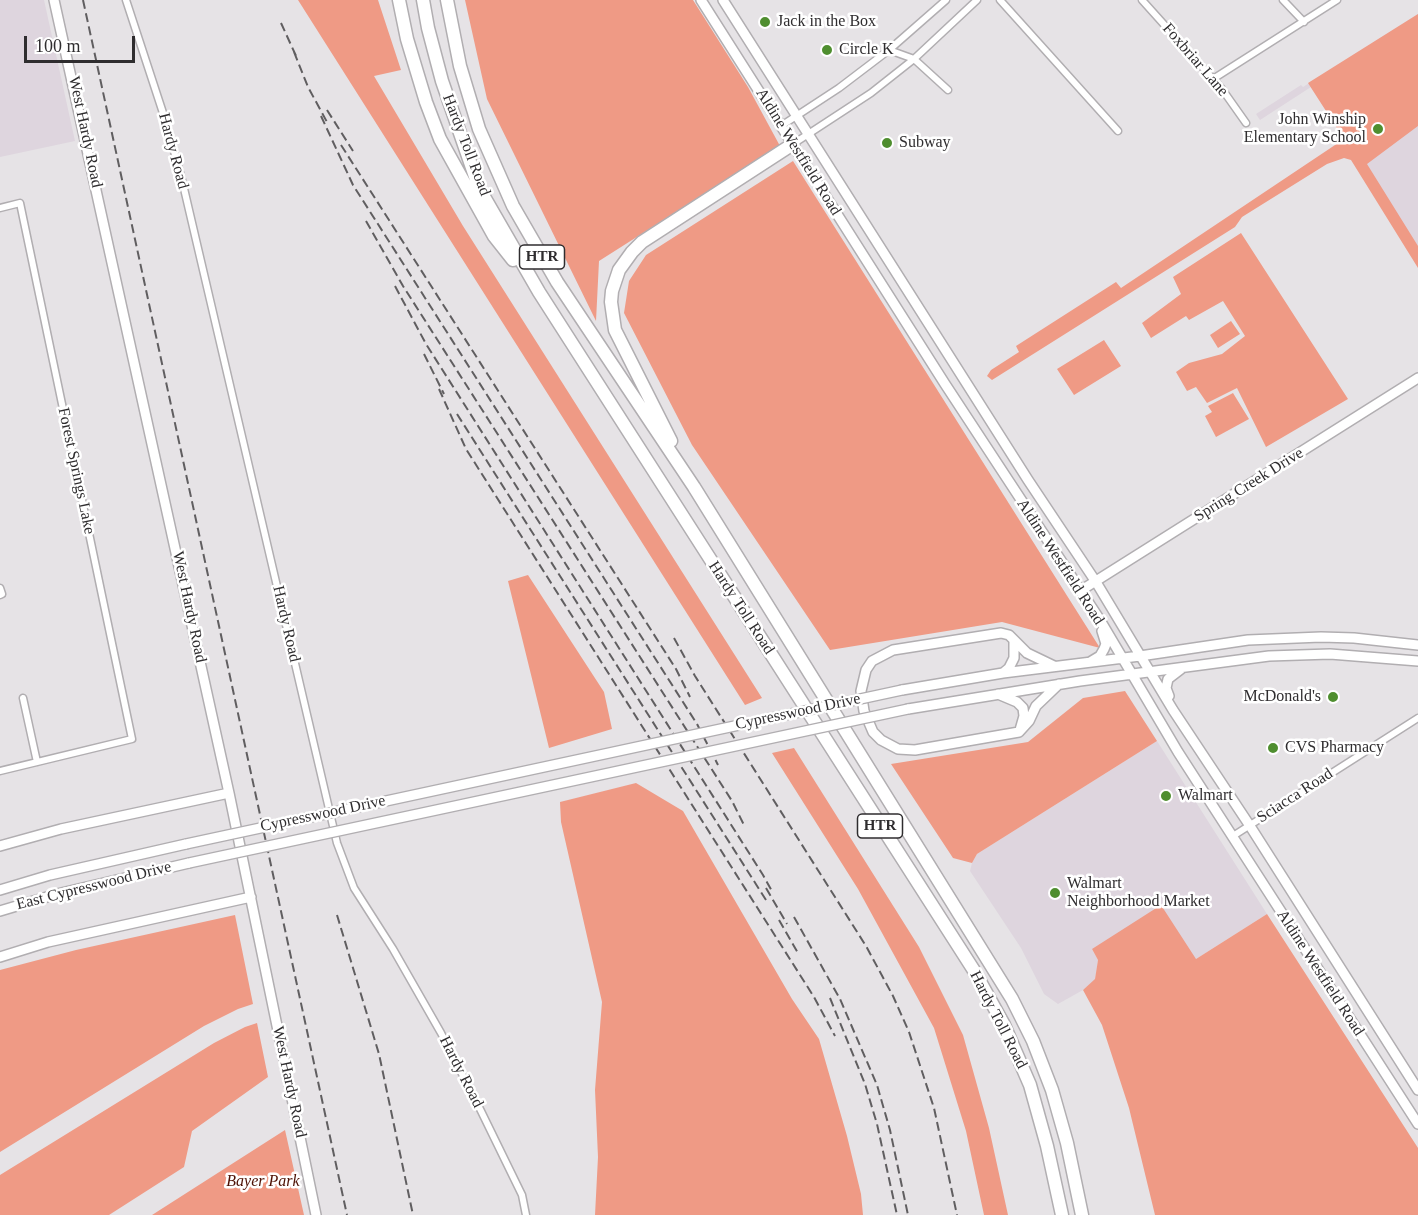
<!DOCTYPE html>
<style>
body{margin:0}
#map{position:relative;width:1418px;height:1215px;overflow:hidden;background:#e6e3e6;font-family:Georgia,serif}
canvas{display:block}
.scale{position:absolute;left:24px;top:36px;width:111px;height:27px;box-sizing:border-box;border:3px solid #2f2d2f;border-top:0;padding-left:8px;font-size:18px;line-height:21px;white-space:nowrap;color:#2f2d2f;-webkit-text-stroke:4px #fff;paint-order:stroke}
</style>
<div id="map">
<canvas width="1418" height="1215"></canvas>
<div class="scale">100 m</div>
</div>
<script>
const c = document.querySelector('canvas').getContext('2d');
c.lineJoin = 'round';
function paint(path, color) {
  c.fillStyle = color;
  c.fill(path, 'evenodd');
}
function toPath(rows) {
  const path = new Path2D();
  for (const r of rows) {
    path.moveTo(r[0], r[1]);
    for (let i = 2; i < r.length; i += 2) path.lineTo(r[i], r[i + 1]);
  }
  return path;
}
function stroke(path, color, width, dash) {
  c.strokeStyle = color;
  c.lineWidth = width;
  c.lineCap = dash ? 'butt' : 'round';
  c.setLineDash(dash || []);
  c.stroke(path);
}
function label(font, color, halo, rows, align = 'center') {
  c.font = font + ' Georgia,serif';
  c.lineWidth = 5;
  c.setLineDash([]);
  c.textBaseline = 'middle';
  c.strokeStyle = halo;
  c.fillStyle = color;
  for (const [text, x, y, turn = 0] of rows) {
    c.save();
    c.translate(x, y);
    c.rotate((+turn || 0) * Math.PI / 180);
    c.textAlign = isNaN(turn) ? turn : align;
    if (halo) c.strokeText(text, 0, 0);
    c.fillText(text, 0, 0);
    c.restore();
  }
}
paint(toPath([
 [0,0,44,0,75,141,0,157],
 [1418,14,1418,252,1311,87,1260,120,1256,114,1301,85,1303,87],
 [1157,741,1267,914,1196,959,1092,949,1098,960,1095,980,1083,990,1058,1004,1044,994,1021,948,970,871,972,863,977,854]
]), '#ded5de');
paint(toPath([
 [298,0,378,0,401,70,374,76,463,226,762,698,745,705],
 [465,0,693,0,748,87,780,146,599,261,596,321,487,99],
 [1418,14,1418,126,1367,164,1418,246,1418,268,1351,160,1344,158,1327,164,1242,217,1235,227,992,380,987,376,991,370,1019,352,1016,346,1116,282,1121,288,1344,139,1308,83],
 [793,161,1100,648,1002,622,830,650,692,445,624,313,629,281,646,255],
 [1241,233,1348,399,1266,447,1237,388,1207,403,1196,387,1187,391,1176,372,1189,363,1222,354,1245,336,1223,301,1189,320,1186,316,1151,338,1142,323,1181,294,1173,277],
 [1231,321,1240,334,1218,348,1210,335],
 [1104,340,1121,366,1074,395,1057,369],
 [1233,393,1249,419,1216,437,1205,416,1212,412,1208,406],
 [528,575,604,692,612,729,549,748,508,581],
 [1125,691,1157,741,977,854,972,863,953,858,891,764,1028,742,1083,698],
 [794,748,919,947,963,1035,989,1128,1008,1215,984,1215,966,1131,934,1028,858,889,772,753],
 [636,783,683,811,792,999,819,1039,847,1136,861,1194,863,1215,595,1215,598,1157,595,1090,602,1002,561,822,560,802],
 [1161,905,1196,959,1267,914,1418,1148,1418,1215,1155,1215,1129,1108,1102,1025,1083,990,1095,979,1098,960,1092,949],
 [235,915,253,1004,238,1009,204,1026,0,1152,0,970,76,950],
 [257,1023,268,1077,192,1131,184,1167,109,1215,0,1215,0,1175,214,1043,245,1027],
 [285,1130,304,1215,152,1215]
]), '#ef9a85');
const street = toPath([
 [126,0,165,119,182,180,337,843,354,888,393,949,441,1033,481,1111,522,1195,526,1215],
 [1000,0,1118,131],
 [1142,0,1222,89,1246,123],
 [1283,0,1304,22],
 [889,50,914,59,948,90],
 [1213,79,1337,0],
 [781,126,839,88,889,50,946,0],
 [793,144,871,93,914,59,977,0],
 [0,208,20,203,132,739,0,771],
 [0,588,2,594,0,595],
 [23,698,37,762],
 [1233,836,1418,718]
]);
const secondary = toPath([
 [54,0,229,793,316,1215],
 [701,0,945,384,1100,620,1178,752,1418,1124],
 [723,0,1028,480,1096,582,1173,710,1250,826,1418,1090],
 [1080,591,1418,378],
 [1090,662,1100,656,1104,649,1106,644,1102,631],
 [1054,666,1027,653,1009,635,1001,633,893,650,872,661,866,670,861,691,864,711,873,732,881,740,898,749,915,750,1019,732,1029,721,1036,706,1059,684],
 [1003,673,1009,668,1014,658,1014,641],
 [902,690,1003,673,1140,656,1248,640,1321,637,1354,638,1418,645],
 [998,694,1017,702,1023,708,1024,716,1020,730],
 [1169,696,1166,688,1168,679,1181,669],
 [908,709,1080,681,1269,656,1330,654,1418,661],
 [0,846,61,829,229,793],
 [0,890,50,875,186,844],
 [0,911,57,894,189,863],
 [0,957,48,942,251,897]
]);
const highway = toPath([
 [399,0,407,39,426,102,440,139,494,236,513,260],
 [423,0,428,28,442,81,479,188,539,292,973,969,1004,1025,1030,1085,1047,1146,1062,1215],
 [447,0,460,66,479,129,513,206,557,282,694,487,1012,999,1033,1041,1052,1090,1067,1143,1082,1215],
 [671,441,615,330,611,302,612,291,619,270,632,252,642,242,793,144]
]);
stroke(street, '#b1aeb1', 9);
stroke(secondary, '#b1aeb1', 12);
stroke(highway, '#b1aeb1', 15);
stroke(street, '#fff', 6);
stroke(secondary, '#fff', 9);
stroke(highway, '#fff', 12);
stroke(toPath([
 [83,0,347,1215],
 [281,23,297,58],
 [294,52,308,87,327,122],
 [327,110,353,151],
 [321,116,353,185,697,724,718,765],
 [341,145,676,669,690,697],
 [366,221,403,286,732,801,745,827],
 [395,286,426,344,763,875,773,893],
 [424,354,444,394],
 [439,389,466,449,814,997,835,1036],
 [457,414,766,900],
 [674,638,695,676,866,946,893,996,909,1032,934,1108,957,1215],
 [766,888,787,924],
 [337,915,379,1054,413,1215],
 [794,917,840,999,877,1085,890,1130,908,1215],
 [779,920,798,953],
 [830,998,865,1084,877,1124,897,1215]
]), '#605e60', 2, [9, 4.5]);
const secondaryBridge = toPath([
 [186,844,902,690],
 [189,863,908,709]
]);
stroke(secondaryBridge, '#b1aeb1', 12, []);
stroke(secondaryBridge, '#fff', 9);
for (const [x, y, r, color] of [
 [765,22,6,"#4f8e2f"],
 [827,50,6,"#4f8e2f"],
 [1378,129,6,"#4f8e2f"],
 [887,143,6,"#4f8e2f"],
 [1333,697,6,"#4f8e2f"],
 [1273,748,6,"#4f8e2f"],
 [1166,796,6,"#4f8e2f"],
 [1055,893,6,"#4f8e2f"]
]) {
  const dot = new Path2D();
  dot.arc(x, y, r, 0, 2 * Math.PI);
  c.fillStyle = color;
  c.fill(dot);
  stroke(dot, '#fff', 2);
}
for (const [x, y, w] of [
 [542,257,45],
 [880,826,45]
]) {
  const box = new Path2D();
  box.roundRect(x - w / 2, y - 12, w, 24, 4.5);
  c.fillStyle = '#fff';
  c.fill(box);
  stroke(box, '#2f2d2f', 1.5);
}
label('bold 15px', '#2f2d2f', null, [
 ["HTR",542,257],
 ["HTR",880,826]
]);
label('16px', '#2f2d2f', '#fff', [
 ["Jack in the Box",777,22],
 ["Circle K",839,50],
 ["John Winship",1366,120,"right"],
 ["Elementary School",1366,138,"right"],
 ["Subway",899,143],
 ["McDonald's",1321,697,"right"],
 ["CVS Pharmacy",1285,748],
 ["Walmart",1178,796],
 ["Walmart",1067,884],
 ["Neighborhood Market",1067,902]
], 'left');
label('16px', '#2f2d2f', '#fff', [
 ["Foxbriar Lane",1195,60,49],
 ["West Hardy Road",85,132,78],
 ["Hardy Toll Road",466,145,69],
 ["Hardy Road",173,151,75],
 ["Aldine Westfield Road",798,152,58],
 ["Forest Springs Lake",76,471,78],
 ["Spring Creek Drive",1249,485,-32],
 ["Aldine Westfield Road",1060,562,57],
 ["West Hardy Road",189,607,78],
 ["Hardy Toll Road",741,608,57],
 ["Hardy Road",286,624,77],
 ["Cypresswood Drive",798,712,-12],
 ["Sciacca Road",1295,796,-33],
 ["Cypresswood Drive",323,814,-12],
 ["East Cypresswood Drive",94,886,-14],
 ["Aldine Westfield Road",1320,973,57],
 ["Hardy Toll Road",998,1020,63],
 ["Hardy Road",461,1072,63],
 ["West Hardy Road",289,1082,78]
]);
label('italic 16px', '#4d1104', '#fff', [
 ["Bayer Park",263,1182]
]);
</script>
